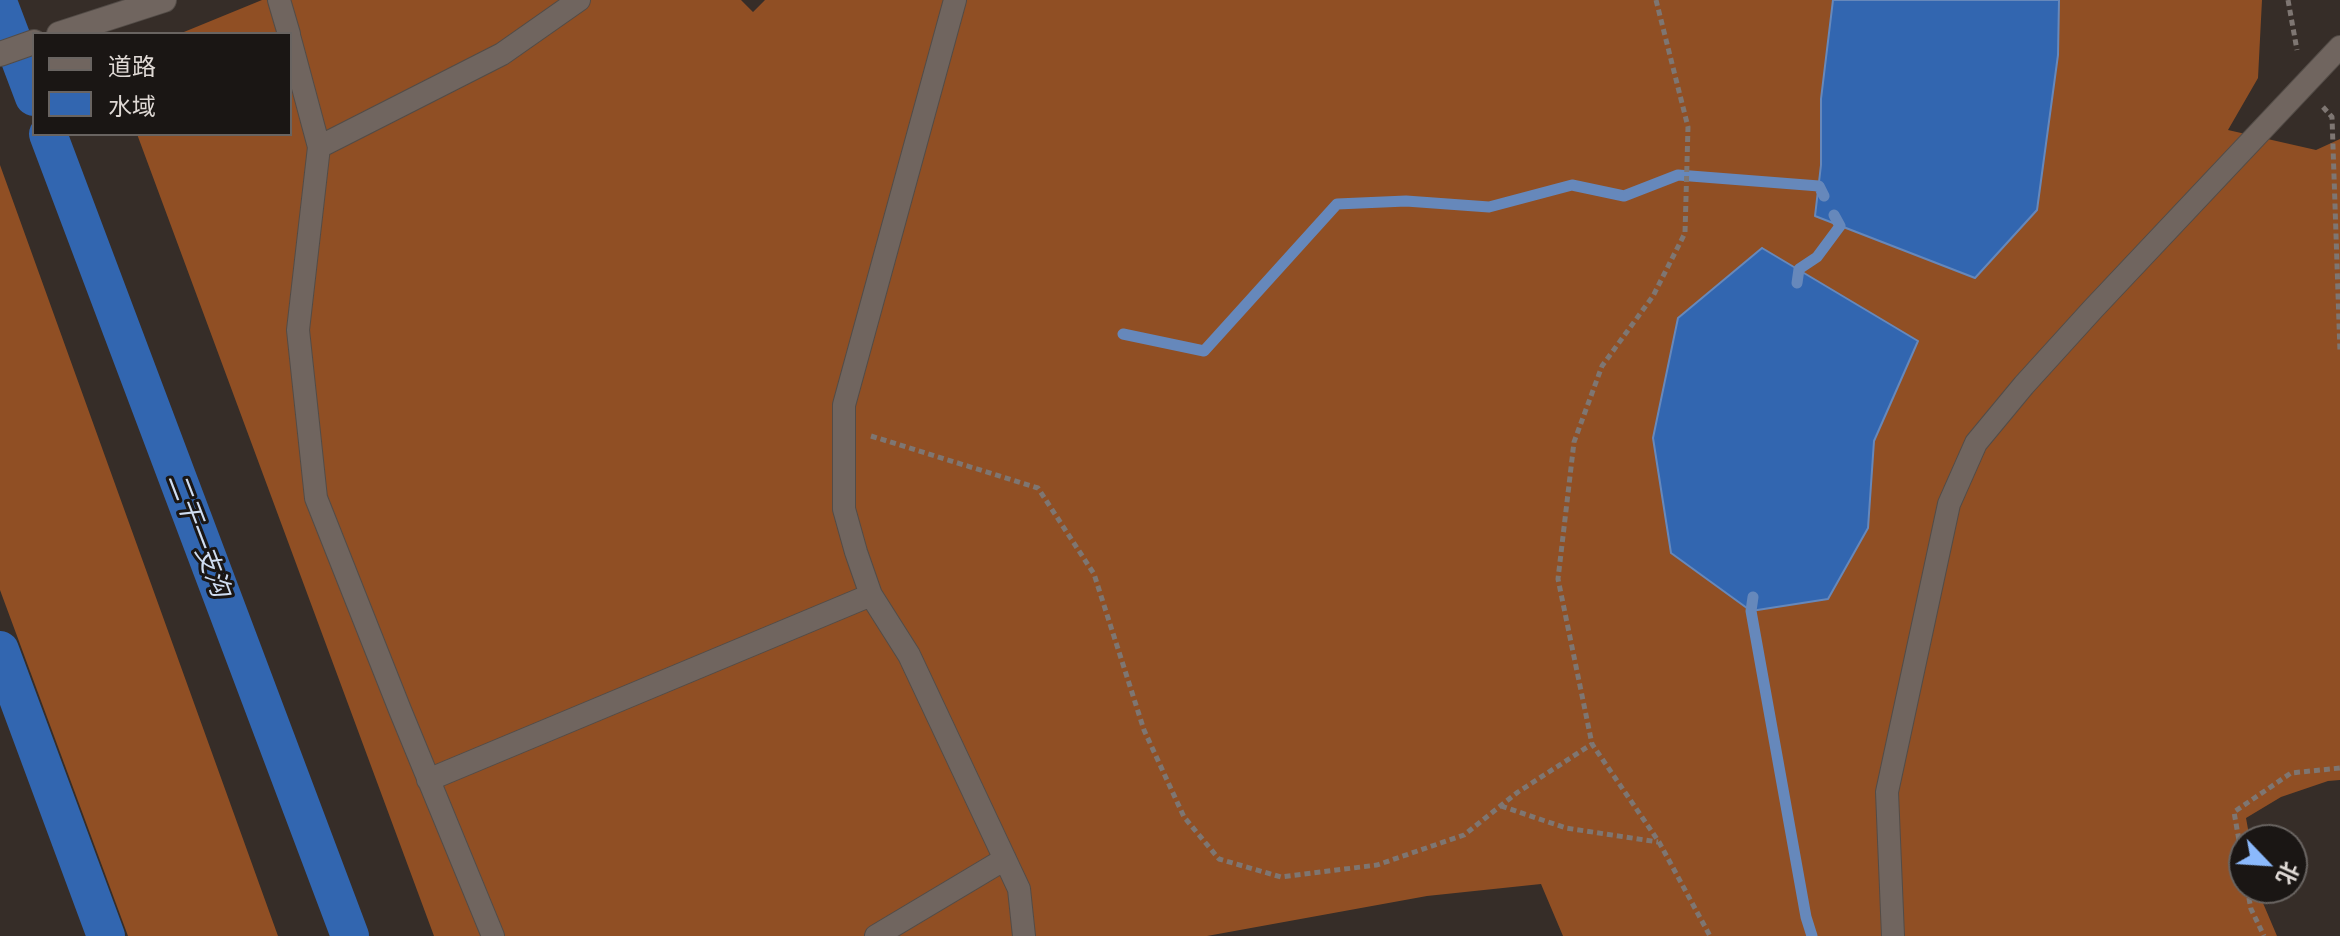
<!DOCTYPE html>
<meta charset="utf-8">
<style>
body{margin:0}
#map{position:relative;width:2340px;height:936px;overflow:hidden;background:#362d28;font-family:Ubuntu,"Noto Sans SC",sans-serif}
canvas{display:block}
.legend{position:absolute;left:32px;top:32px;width:260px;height:104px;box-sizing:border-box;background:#1a1614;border:2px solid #696461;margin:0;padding:10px 14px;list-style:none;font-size:24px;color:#dfd9d5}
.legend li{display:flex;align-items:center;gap:16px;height:40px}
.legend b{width:40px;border:2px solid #696461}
.north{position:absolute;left:2228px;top:824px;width:80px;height:80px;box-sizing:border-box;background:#1a1614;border:2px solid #696461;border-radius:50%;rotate:115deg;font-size:22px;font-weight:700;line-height:32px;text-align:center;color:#dfd9d5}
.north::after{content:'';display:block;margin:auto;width:28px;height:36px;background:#8bb9fc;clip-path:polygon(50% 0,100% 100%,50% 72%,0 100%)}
</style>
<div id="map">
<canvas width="2340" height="936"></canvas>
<ul class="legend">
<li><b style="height:10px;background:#70655f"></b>道路</li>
<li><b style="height:22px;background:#3266b0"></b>水域</li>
</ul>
<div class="north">北</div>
</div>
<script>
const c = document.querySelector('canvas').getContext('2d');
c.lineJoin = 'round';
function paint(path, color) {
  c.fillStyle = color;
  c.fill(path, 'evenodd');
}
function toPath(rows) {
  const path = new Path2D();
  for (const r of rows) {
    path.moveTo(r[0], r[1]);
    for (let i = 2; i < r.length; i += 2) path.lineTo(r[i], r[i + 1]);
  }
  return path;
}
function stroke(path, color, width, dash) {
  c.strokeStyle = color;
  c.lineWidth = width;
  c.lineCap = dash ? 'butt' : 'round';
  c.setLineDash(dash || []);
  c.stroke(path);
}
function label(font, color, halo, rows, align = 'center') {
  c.font = font + ' Ubuntu,"Noto Sans SC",sans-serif';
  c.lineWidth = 6;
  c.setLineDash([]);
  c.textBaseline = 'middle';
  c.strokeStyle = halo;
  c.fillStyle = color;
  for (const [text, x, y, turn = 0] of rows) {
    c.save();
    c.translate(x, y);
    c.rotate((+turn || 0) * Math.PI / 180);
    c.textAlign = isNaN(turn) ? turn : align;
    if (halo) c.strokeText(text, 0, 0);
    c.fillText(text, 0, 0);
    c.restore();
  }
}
paint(toPath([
 [262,0,741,0,753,12,765,0,2262,0,2258,78,2228,130,2316,150,2340,139,2340,780,2328,781,2281,797,2246,818,2250,840,2244,840,2244,888,2260,888,2263,903,2277,936,1563,936,1541,884,1427,896,1207,936,434,936,137,134,290,134,290,34,179,34],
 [0,165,278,936,128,936,0,590]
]), '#904f24');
const water = toPath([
 [1833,0,2059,0,2058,55,2037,210,1975,278,1815,216,1821,165,1821,99,1833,0],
 [1762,248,1918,341,1874,441,1868,528,1828,599,1751,611,1671,553,1653,438,1678,318,1762,248]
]);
paint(water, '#3266b0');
stroke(water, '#68b', 2);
stroke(toPath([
 [1797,283,1799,269,1817,257,1840,226,1834,215],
 [1123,334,1204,351,1337,204,1406,201,1489,207,1572,185,1624,196,1678,175,1819,186,1824,196],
 [1753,597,1751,611,1806,917,1812,936]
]), '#68b', 11);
stroke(toPath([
 [0,7,34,97],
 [48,134,350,936],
 [0,650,106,936]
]), '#3266b0', 38);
const service = toPath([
 [279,0,289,34],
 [955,0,844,405,844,509,856,552,871,595,909,655,1019,889,1024,936],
 [290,39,319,147,298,330,316,498,400,710,493,936],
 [319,147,502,54,579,0],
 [428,780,871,595],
 [876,936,1005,859],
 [1893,936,1887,792,1949,504,1976,443,2024,385,2093,309,2340,47]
]);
const minor = toPath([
 [59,34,164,0],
 [0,54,34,42]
]);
stroke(service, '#534c47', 24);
stroke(minor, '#534c47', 26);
stroke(toPath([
 [1656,0,1688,127,1685,233,1653,296,1602,366,1574,442,1558,579,1592,744,1659,842,1710,936],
 [2288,0,2297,50],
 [2323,107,2332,117,2340,352],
 [871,436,1038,488,1094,574,1144,730,1184,817,1219,859,1281,877,1377,865,1464,835,1518,792,1592,744],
 [1501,806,1566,828,1658,842],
 [2244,869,2234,812,2291,773,2340,768],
 [2247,888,2251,909,2264,936]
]), '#7e7672', 5, [6, 4]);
stroke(service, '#70655f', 22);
stroke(minor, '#70655f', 24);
label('italic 26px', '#cfddf1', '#1a1614', [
 ["二干一支沟",199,535,69]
]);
</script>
